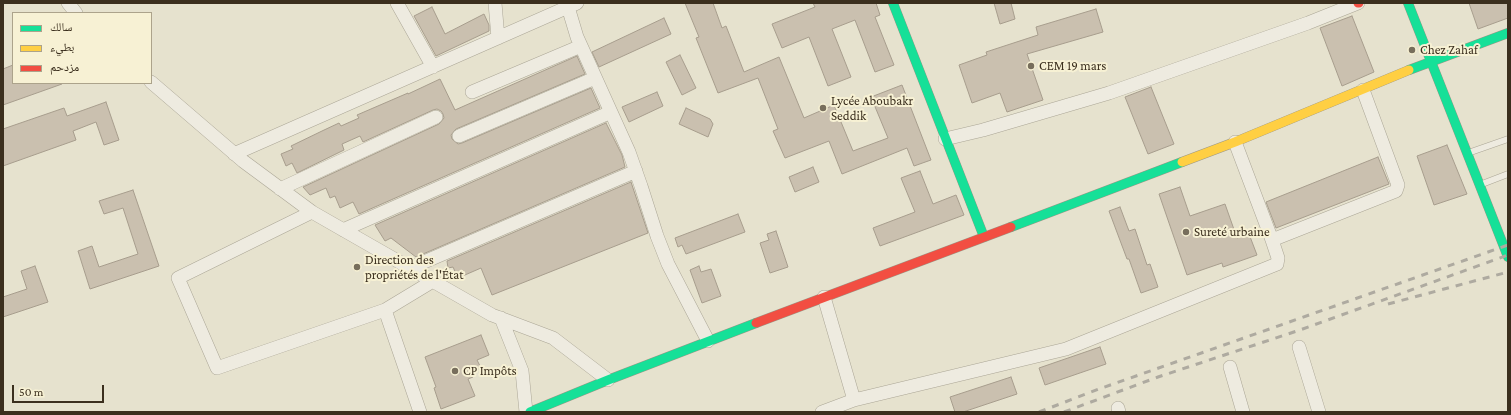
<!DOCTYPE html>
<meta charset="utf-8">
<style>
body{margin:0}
#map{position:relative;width:1511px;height:415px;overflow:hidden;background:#e6e2ce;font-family:"Crimson Pro","Noto Naskh Arabic",serif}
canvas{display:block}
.frame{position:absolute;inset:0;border:4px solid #3b2f1e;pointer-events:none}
.legend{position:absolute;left:12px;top:12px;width:140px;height:72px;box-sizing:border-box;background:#f7f1d4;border:1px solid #aca38b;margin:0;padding:5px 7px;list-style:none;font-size:12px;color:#3b2f1e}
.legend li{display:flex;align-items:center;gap:8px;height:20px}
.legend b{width:20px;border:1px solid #aca38b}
.scale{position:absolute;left:12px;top:385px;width:92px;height:18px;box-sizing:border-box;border:2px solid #3b2f1e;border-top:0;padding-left:5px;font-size:12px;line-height:14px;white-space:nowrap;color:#3b2f1e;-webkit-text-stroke:3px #f7f1d4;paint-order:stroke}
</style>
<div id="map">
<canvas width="1511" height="415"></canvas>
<div class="frame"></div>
<ul class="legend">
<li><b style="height:5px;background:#16e098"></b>سالك</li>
<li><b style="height:5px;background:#ffcf43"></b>بطيء</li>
<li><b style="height:5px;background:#f24e42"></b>مزدحم</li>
</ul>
<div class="scale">50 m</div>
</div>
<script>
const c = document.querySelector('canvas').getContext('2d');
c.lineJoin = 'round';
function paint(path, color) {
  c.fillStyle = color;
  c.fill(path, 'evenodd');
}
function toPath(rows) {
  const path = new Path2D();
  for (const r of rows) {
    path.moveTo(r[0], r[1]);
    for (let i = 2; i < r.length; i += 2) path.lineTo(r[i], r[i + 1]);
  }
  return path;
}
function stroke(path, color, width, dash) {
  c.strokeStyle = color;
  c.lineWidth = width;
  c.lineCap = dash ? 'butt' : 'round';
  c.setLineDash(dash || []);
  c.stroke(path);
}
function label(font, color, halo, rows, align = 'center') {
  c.font = font + ' "Crimson Pro",serif';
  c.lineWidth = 4;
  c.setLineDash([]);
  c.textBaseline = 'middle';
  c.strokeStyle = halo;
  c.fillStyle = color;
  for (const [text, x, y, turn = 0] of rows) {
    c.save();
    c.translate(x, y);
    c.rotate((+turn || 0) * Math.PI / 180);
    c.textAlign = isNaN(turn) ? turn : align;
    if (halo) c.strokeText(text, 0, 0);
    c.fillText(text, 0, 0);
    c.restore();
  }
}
const building = toPath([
 [685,3,713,3,722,28,726,26,744,72,779,57,804,118,834,105,853,151,888,138,871,97,902,85,931,160,914,166,907,148,842,174,829,141,785,158,773,131,778,129,758,78,718,93,696,38,699,37,685,3],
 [813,3,876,3,880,15,875,17,894,65,875,72,855,20,832,29,851,77,828,86,809,37,782,48,772,24,815,7,813,3],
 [994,3,1011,3,1015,19,1000,24,994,3],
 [1469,3,1508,3,1508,18,1478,29,1469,3],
 [432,7,445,34,484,14,489,25,489,31,436,56,414,16,432,7],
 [1096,9,1103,32,1027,54,1043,100,1007,112,1000,93,972,103,959,65,987,55,986,52,1038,35,1036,27,1096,9],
 [1352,16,1374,72,1342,86,1320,28,1352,16],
 [664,18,671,34,599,67,592,52,664,18],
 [680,55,696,88,682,95,666,62,680,55],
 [577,56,585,74,456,129,451,135,452,139,458,144,462,143,591,88,600,108,359,214,353,202,340,208,335,196,330,198,326,188,310,195,303,187,439,124,444,118,443,114,441,111,437,109,433,110,363,142,360,136,342,144,344,150,297,173,292,163,286,166,281,154,293,149,291,146,322,131,339,123,341,126,359,118,357,115,408,93,408,94,440,79,455,110,577,56],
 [13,65,13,83,62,83,62,84,3,105,3,69,13,65],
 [1151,87,1174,144,1148,154,1125,97,1151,87],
 [657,92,663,106,629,122,622,107,657,92],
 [106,102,119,140,104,145,96,122,73,131,76,140,3,166,3,129,64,108,67,116,106,102],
 [686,108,710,119,713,124,708,137,679,124,686,108],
 [606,123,622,155,625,167,416,257,391,238,385,241,375,225,606,123],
 [1447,145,1467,194,1434,205,1417,156,1447,145],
 [1378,157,1389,184,1276,228,1266,202,1378,157],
 [813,167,819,182,795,192,789,177,813,167],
 [920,171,933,204,956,195,964,215,880,246,873,228,915,212,901,178,920,171],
 [631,182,648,233,492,295,481,268,458,278,453,267,448,268,447,261,631,182],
 [1180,187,1190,216,1225,204,1237,238,1249,234,1257,255,1223,267,1222,263,1187,275,1159,194,1180,187],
 [133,190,159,266,90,289,78,251,92,246,99,267,138,254,123,208,104,214,99,201,133,190],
 [1120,207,1129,231,1135,229,1147,265,1150,264,1158,287,1141,293,1129,259,1127,259,1109,211,1120,207],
 [738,214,745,232,686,254,682,245,678,247,675,238,738,214],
 [776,231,788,267,770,273,760,243,769,240,767,234,776,231],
 [35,266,48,302,3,317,3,297,27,289,21,271,35,266],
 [699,266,701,272,711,269,721,296,702,303,690,270,699,266],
 [481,335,489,355,477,360,481,368,471,372,473,377,468,379,475,396,441,409,434,388,436,387,425,357,481,335],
 [1100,347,1106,364,1045,385,1039,368,1100,347],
 [1011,377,1017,394,963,412,955,412,950,397,1011,377]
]);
paint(building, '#cac0af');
stroke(building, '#a79d8d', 1);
const lane = toPath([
 [1468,153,1508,139],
 [1482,184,1508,174]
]);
const street = toPath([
 [68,3,76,13],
 [397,3,433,67],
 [495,3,498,38],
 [568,7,577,37,629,152,641,186,657,236,668,264,708,341],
 [151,82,243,161,312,212,492,315,553,338,608,380],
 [472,92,581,46],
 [459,136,595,78],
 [945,139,983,130,1109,93,1308,23,1358,3],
 [1235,142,1272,240],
 [234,154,577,3],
 [280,189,436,117],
 [312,212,178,278,217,368,385,310,433,281],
 [343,230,611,112],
 [410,268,636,171],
 [824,297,854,400],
 [385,310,420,412],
 [501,318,522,371,526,412],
 [1299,347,1319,412],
 [1230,367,1243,412],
 [1118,408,1119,412],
 [822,412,854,400,1066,349,1277,264,1278,258,1272,240,1396,191,1398,185,1363,90]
]);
const fast = toPath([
 [893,3,984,237],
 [1408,3,1508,257],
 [1409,70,1508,33],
 [1011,227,1182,162],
 [530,412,608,380,756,323]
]);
const slow = toPath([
 [1182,162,1235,142,1409,70]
]);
const jam = toPath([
 [1358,3,1359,3],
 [756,323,1011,227]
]);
stroke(lane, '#aba696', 7);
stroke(street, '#aba696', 14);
stroke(fast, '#9b9686', 10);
stroke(slow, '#9b9686', 10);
stroke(jam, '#9b9686', 10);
stroke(lane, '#eeebe0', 6);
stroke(street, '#eeebe0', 13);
stroke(fast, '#16e098', 9);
stroke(slow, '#ffcf43', 9);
stroke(jam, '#f24e42', 9);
stroke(toPath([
 [1388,304,1508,272],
 [1039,412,1099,389,1508,245],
 [1064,412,1158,377,1300,330,1508,255]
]), '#aeaaa0', 3, [7, 7]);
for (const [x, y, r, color] of [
 [1412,50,4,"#776e5c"],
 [1031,66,4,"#776e5c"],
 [823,108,4,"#776e5c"],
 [1186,232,4,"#776e5c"],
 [357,267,4,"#776e5c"],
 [455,371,4,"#776e5c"]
]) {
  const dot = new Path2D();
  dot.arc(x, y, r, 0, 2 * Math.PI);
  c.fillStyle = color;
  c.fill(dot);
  stroke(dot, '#f7f1d4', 1.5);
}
label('13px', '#3b2f1e', '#f7f1d4', [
 ["Chez Zahaf",1420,50],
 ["CEM 19 mars",1039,66],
 ["Lycée Aboubakr",831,101],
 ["Seddik",831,116],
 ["Sureté urbaine",1194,232],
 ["Direction des",365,260],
 ["propriétés de l'État",365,275],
 ["CP Impôts",463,371]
], 'left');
</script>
